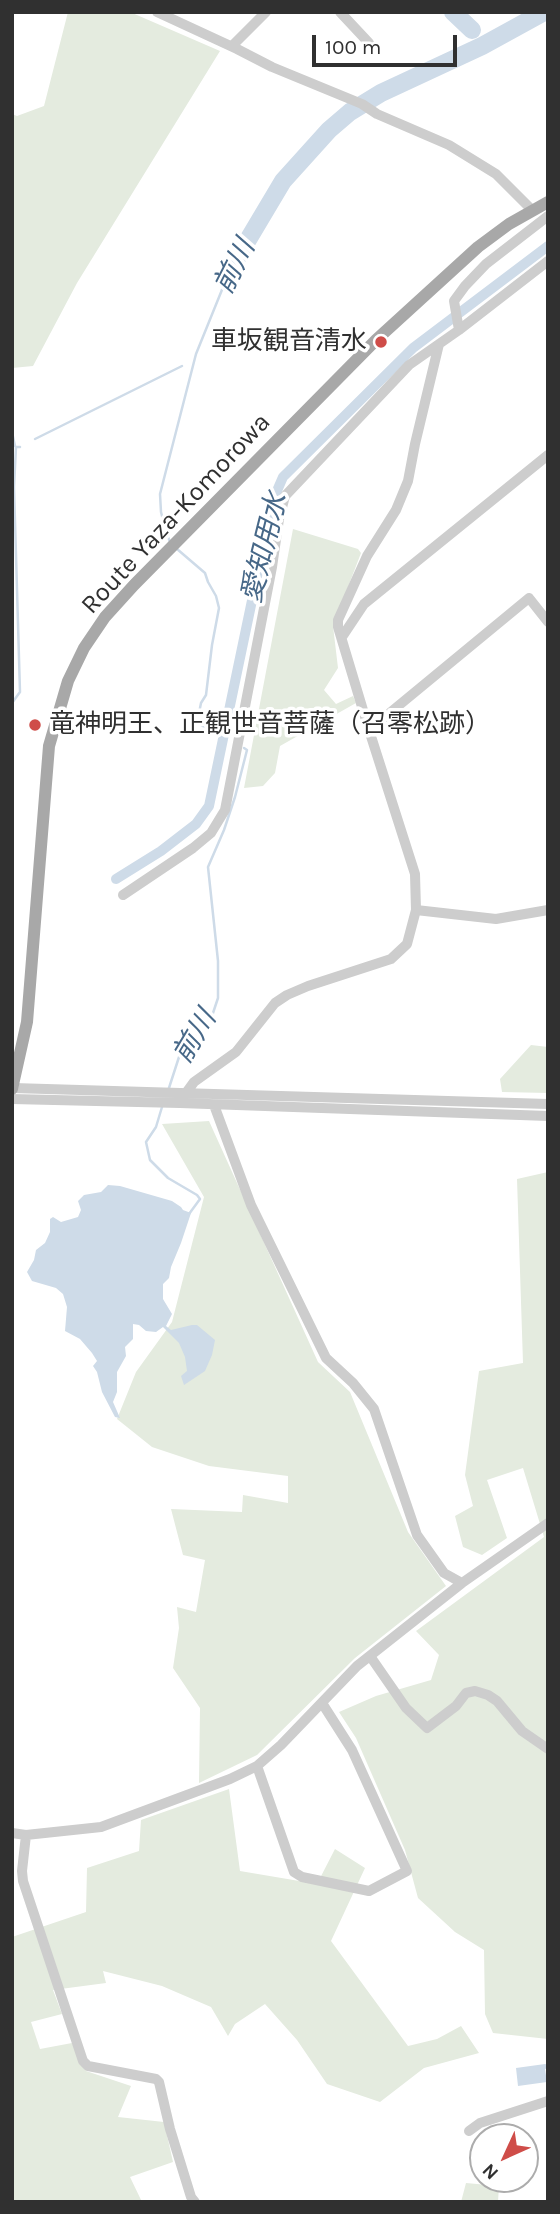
<!DOCTYPE html>
<meta charset="utf-8">
<style>
body{margin:0}
#map{position:relative;width:560px;height:2214px;overflow:hidden;background:#fff;font-family:Karla,sans-serif}
canvas{display:block}
.frame{position:absolute;inset:0;border:14px solid #303030;pointer-events:none}
.north{position:absolute;left:469px;top:2123px;width:70px;height:70px;box-sizing:border-box;background:#fff;border:2px solid #acacac;border-radius:50%;rotate:225deg;font-size:19px;font-weight:700;line-height:28px;text-align:center;color:#303030}
.north::after{content:'';display:block;margin:auto;width:24px;height:32px;background:#cf4d49;clip-path:polygon(50% 0,100% 100%,50% 72%,0 100%)}
.scale{position:absolute;left:312px;top:35px;width:145px;height:32px;box-sizing:border-box;border:4px solid #303030;border-top:0;padding-left:9px;font-size:21px;line-height:24px;white-space:nowrap;color:#303030;-webkit-text-stroke:5px #fff;paint-order:stroke}
</style>
<div id="map">
<canvas width="560" height="2214"></canvas>
<div class="frame"></div>
<div class="north">N</div>
<div class="scale">100 m</div>
</div>
<script>
const c = document.querySelector('canvas').getContext('2d');
c.lineJoin = 'round';
function paint(path, color) {
  c.fillStyle = color;
  c.fill(path, 'evenodd');
}
function toPath(rows) {
  const path = new Path2D();
  for (const r of rows) {
    path.moveTo(r[0], r[1]);
    for (let i = 2; i < r.length; i += 2) path.lineTo(r[i], r[i + 1]);
  }
  return path;
}
function stroke(path, color, width, dash) {
  c.strokeStyle = color;
  c.lineWidth = width;
  c.lineCap = dash ? 'butt' : 'round';
  c.setLineDash(dash || []);
  c.stroke(path);
}
function label(font, color, halo, rows, align = 'center') {
  c.font = font + ' Karla,"Noto Sans JP",sans-serif';
  c.lineWidth = 7;
  c.setLineDash([]);
  c.textBaseline = 'middle';
  c.strokeStyle = halo;
  c.fillStyle = color;
  for (const [text, x, y, turn = 0] of rows) {
    c.save();
    c.translate(x, y);
    c.rotate((+turn || 0) * Math.PI / 180);
    c.textAlign = isNaN(turn) ? turn : align;
    if (halo) c.strokeText(text, 0, 0);
    c.fillText(text, 0, 0);
    c.restore();
  }
}
paint(toPath([
 [68,12,130,12,220,51,77,283,33,366,12,368,12,114,17,116,44,106],
 [293,529,358,549,361,553,333,626,338,668,324,690,336,704,353,696,356,703,280,746,275,773,263,786,244,788],
 [531,1045,548,1047,548,1093,502,1092,500,1079],
 [209,1121,318,1362,350,1392,408,1532,446,1586,355,1658,257,1755,199,1783,200,1708,173,1668,179,1628,177,1607,196,1612,205,1560,183,1555,171,1509,242,1512,243,1495,288,1503,288,1476,209,1466,152,1447,117,1419,136,1372,172,1322,204,1197,162,1124],
 [548,1172,548,2039,493,2033,485,2014,484,1950,455,1932,418,1898,405,1850,356,1738,339,1712,376,1696,431,1680,439,1655,416,1631,544,1537,523,1468,487,1480,507,1538,482,1555,463,1547,455,1516,473,1506,465,1475,479,1371,523,1363,517,1179],
 [229,1789,240,1871,317,1884,335,1849,365,1868,331,1941,408,2046,437,2039,461,2026,479,2053,424,2068,380,2102,327,2084,297,2040,265,2004,235,2024,228,2036,211,2007,162,1986,103,1971,106,1983,53,1990,62,2014,31,2022,40,2049,72,2043,86,2071,131,2086,118,2117,164,2122,173,2162,130,2177,142,2202,12,2202,12,1937,86,1912,87,1868,139,1851,141,1820],
 [466,2183,499,2186,498,2202,461,2202]
]), '#e4ebdf');
paint(toPath([
 [108,1185,120,1186,172,1201,181,1207,183,1210,191,1213,181,1243,171,1267,169,1278,163,1284,163,1299,172,1314,166,1326,171,1330,192,1325,197,1325,215,1340,212,1355,205,1371,184,1385,181,1376,187,1371,185,1357,179,1343,163,1327,156,1332,146,1331,139,1325,133,1324,133,1339,125,1347,126,1356,117,1372,117,1392,113,1402,120,1418,115,1417,102,1392,97,1372,93,1366,97,1361,92,1353,80,1339,65,1331,67,1307,63,1294,56,1288,32,1281,27,1272,34,1260,36,1250,45,1243,50,1232,50,1219,53,1217,61,1222,78,1217,81,1210,78,1201,84,1195,101,1192],
 [545,2064,548,2065,548,2068,545,2069,547,2082,518,2086,516,2068]
]), '#cedbe8');
stroke(toPath([
 [12,432,15,446],
 [35,439,182,366],
 [170,542,166,532,161,512,160,494,196,354,230,270],
 [177,549,205,573,208,582,216,596,219,608,212,645,206,695,201,703,199,713,200,724,204,727],
 [12,703,20,692,14,487,16,447,20,447],
 [168,1091,179,1057,212,1016,218,998,218,961,208,867,224,830,235,797,247,750,244,748],
 [162,1107,156,1127,146,1142,150,1160,168,1178,197,1195,200,1199,189,1214]
]), '#cedbe8', 2.5);
stroke(toPath([
 [116,879,161,851,196,824,209,806,273,500,283,477,413,348,548,246]
]), '#cedbe8', 10);
stroke(toPath([
 [453,12,472,30],
 [230,270,283,181,329,130,350,112,381,93,482,46,544,12]
]), '#cedbe8', 18);
stroke(toPath([
 [157,12,237,49,272,67,362,104,377,114,449,145,496,174,532,210],
 [340,12,369,43],
 [232,46,266,12],
 [459,330,454,301,465,286,486,264,548,216],
 [342,637,364,604,548,455],
 [369,730,529,598,548,622],
 [123,895,193,848,211,833,225,810,272,567,279,519,285,496,409,365,459,330,548,261],
 [416,910,496,919,548,910],
 [13,1088,548,1104],
 [186,1093,194,1082,236,1052,275,1003,287,995,308,986,391,959,407,944,416,910,415,874,369,730,338,627,338,620,367,556,396,510,408,481,415,444,439,344],
 [12,1099,180,1103,548,1116],
 [214,1105,251,1205,326,1358,353,1383,374,1409,417,1535,444,1573,462,1583],
 [370,1656,406,1708,427,1728,456,1706,466,1693,475,1691,488,1695,497,1701,522,1731,548,1749],
 [257,1766,294,1872,302,1877,369,1891,407,1871,352,1750,322,1703],
 [12,1833,26,1835,101,1827,230,1779,257,1766,281,1745,357,1666,462,1583,548,1523],
 [26,1835,22,1871,23,1881,83,2061,88,2066,156,2079,159,2082,170,2129,191,2197,195,2202],
 [469,2131,480,2123,548,2101]
]), '#cdcdcd', 10);
stroke(toPath([
 [12,1089,27,1022,49,746,68,681,84,648,105,617,134,585,376,340,478,247,509,224,548,202]
]), '#a8a8a8', 12);
for (const [x, y, r, color] of [
 [381,342,7,"#cf4d49"],
 [35,725,7,"#cf4d49"]
]) {
  const dot = new Path2D();
  dot.arc(x, y, r, 0, 2 * Math.PI);
  c.fillStyle = color;
  c.fill(dot);
  stroke(dot, '#fff', 2.5);
}
label('26px', '#303030', '#fff', [
 ["車坂観音清水",367,342],
 ["竜神明王、正観世音菩薩（召零松跡）",49,725,"left"]
], 'right');
label('26px', '#303030', '#fff', [
 ["Route Yaza-Komorowa",176,514,-47]
]);
label('italic 28px', '#476888', '#fff', [
 ["前川",235,267,-63],
 ["愛知用水",265,548,-76],
 ["前川",195,1037,-59]
]);
</script>
